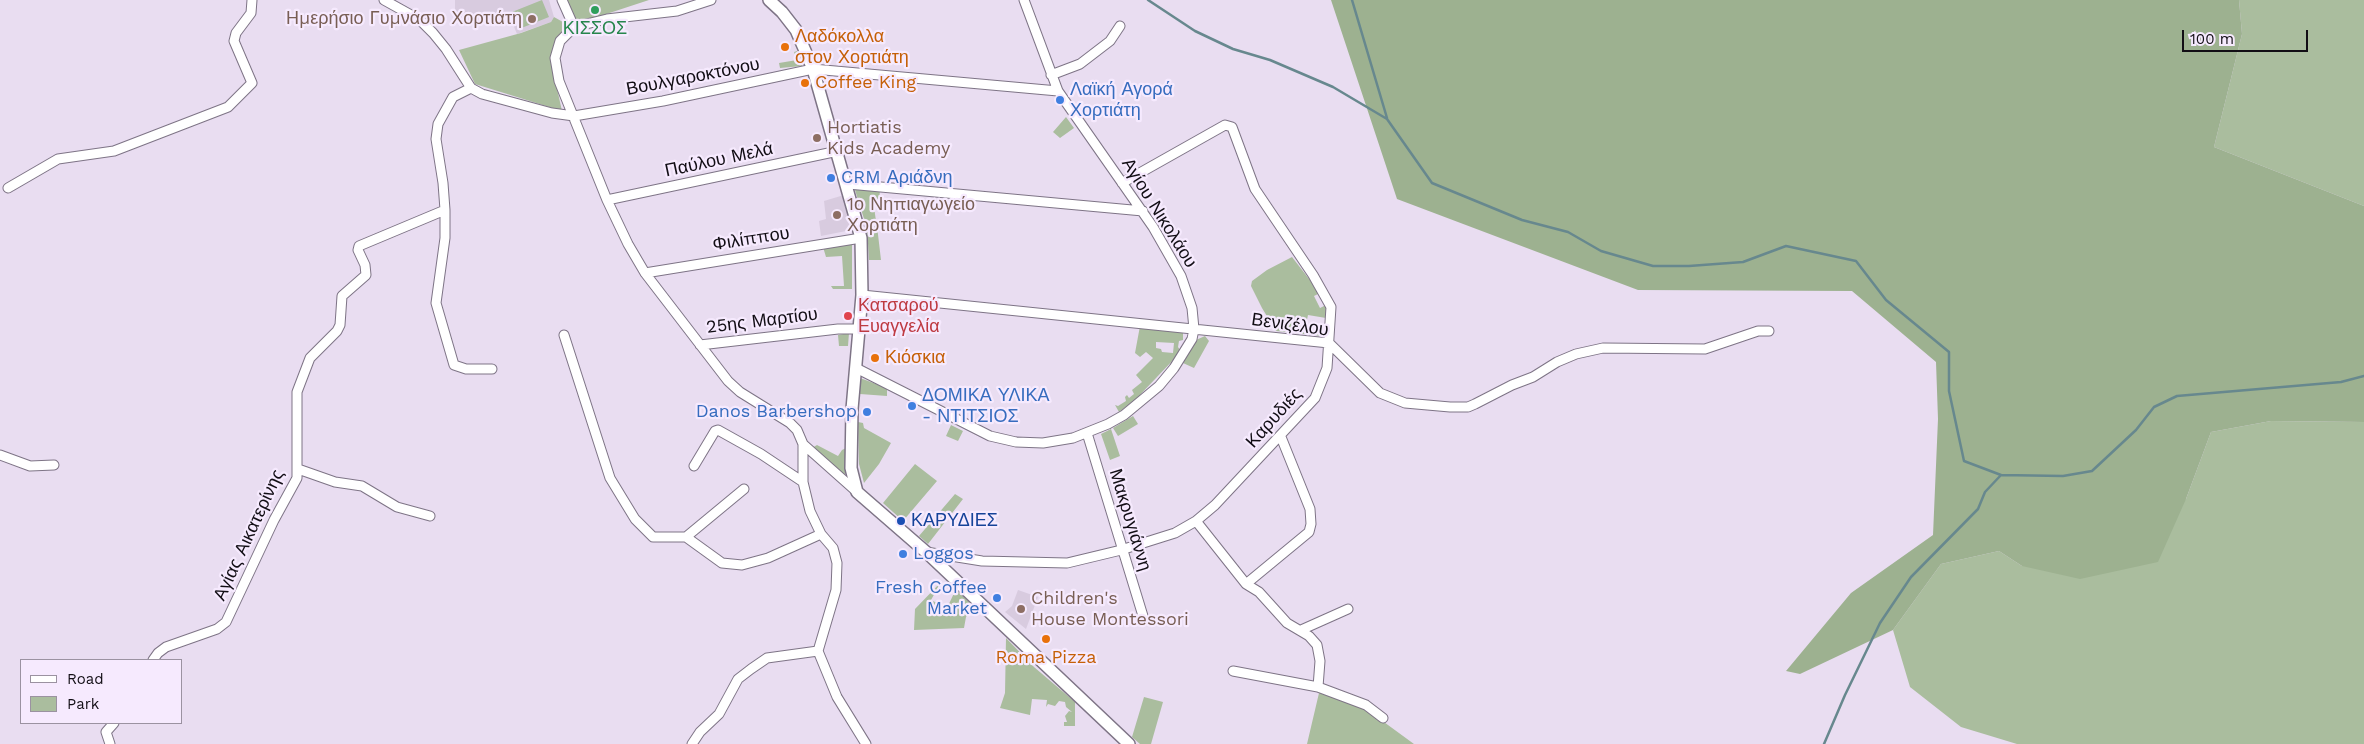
<!DOCTYPE html>
<meta charset="utf-8">
<style>
body{margin:0}
#map{position:relative;width:2364px;height:744px;overflow:hidden;background:#e9ddf1;font-family:"Work Sans",sans-serif}
canvas{display:block}
.legend{position:absolute;left:20px;top:659px;width:162px;height:65px;box-sizing:border-box;background:#f6eafe;border:1px solid #9b92a1;margin:0;padding:6px 9px;list-style:none;font-size:15px;color:#120e15}
.legend li{display:flex;align-items:center;gap:10px;height:25px}
.legend b{width:25px;border:1px solid #9b92a1}
.scale{position:absolute;left:2182px;top:30px;width:126px;height:22px;box-sizing:border-box;border:2px solid #120e15;border-top:0;padding-left:6px;font-size:15px;line-height:18px;white-space:nowrap;color:#120e15;-webkit-text-stroke:4px #f6eafe;paint-order:stroke}
</style>
<div id="map">
<canvas width="2364" height="744"></canvas>
<ul class="legend">
<li><b style="height:6px;background:#fff"></b>Road</li>
<li><b style="height:14px;background:#aabd9e"></b>Park</li>
</ul>
<div class="scale">100 m</div>
</div>
<script>
const c = document.querySelector('canvas').getContext('2d');
c.lineJoin = 'round';
function paint(path, color) {
  c.fillStyle = color;
  c.fill(path, 'evenodd');
}
function toPath(rows) {
  const path = new Path2D();
  for (const r of rows) {
    path.moveTo(r[0], r[1]);
    for (let i = 2; i < r.length; i += 2) path.lineTo(r[i], r[i + 1]);
  }
  return path;
}
function stroke(path, color, width, dash) {
  c.strokeStyle = color;
  c.lineWidth = width;
  c.lineCap = dash ? 'butt' : 'round';
  c.setLineDash(dash || []);
  c.stroke(path);
}
function label(font, color, halo, rows, align = 'center') {
  c.font = font + ' "Work Sans",sans-serif';
  c.lineWidth = 4.5;
  c.setLineDash([]);
  c.textBaseline = 'middle';
  c.strokeStyle = halo;
  c.fillStyle = color;
  for (const [text, x, y, turn = 0] of rows) {
    c.save();
    c.translate(x, y);
    c.rotate((+turn || 0) * Math.PI / 180);
    c.textAlign = isNaN(turn) ? turn : align;
    if (halo) c.strokeText(text, 0, 0);
    c.fillText(text, 0, 0);
    c.restore();
  }
}
paint(toPath([
 [455,0,549,0,554,17,551,22,517,34,508,12,474,25,455,13],
 [844,195,851,230,821,236,819,221,826,219,824,201],
 [1018,590,1038,597,1026,629,1005,612,1012,606]
]), '#d8cbdf');
paint(toPath([
 [542,0,549,17,519,29,512,12],
 [567,0,649,0,576,24],
 [2239,0,2364,0,2364,206,2214,147,2242,34],
 [554,17,570,26,557,39,556,84,562,111,475,84,459,50,521,33,551,22],
 [797,51,802,66,780,68,779,63,797,60,794,52],
 [1066,117,1074,128,1060,138,1053,132],
 [880,189,879,204,874,207,876,221,865,222,855,190],
 [877,226,881,260,869,260,867,227],
 [852,242,852,289,833,289,831,286,844,286,842,256,826,257,823,247],
 [1292,257,1320,293,1314,296,1320,308,1326,305,1326,318,1308,315,1305,329,1324,332,1322,336,1276,331,1262,308,1251,286,1252,281,1267,270],
 [1140,326,1181,330,1183,333,1183,340,1179,341,1178,347,1180,350,1176,357,1137,398,1119,412,1115,405,1118,406,1126,401,1125,397,1127,395,1129,398,1134,394,1132,390,1142,382,1136,375,1153,358,1146,352,1140,357,1135,353],
 [1156,342,1174,343,1173,353,1162,352,1161,349,1156,348],
 [849,333,848,346,839,346,838,335],
 [1205,336,1209,341,1194,368,1183,363,1196,340],
 [860,378,887,388,887,396,860,394],
 [1133,416,1138,424,1118,436,1113,428],
 [2271,421,2364,422,2364,744,2017,744,1961,727,1910,687,1893,630,1941,564,1999,551,2022,566,2186,499,2211,432],
 [858,422,863,423,864,428,891,443,879,464,864,483,859,464],
 [951,425,963,431,958,441,946,436],
 [1111,429,1120,456,1110,460,1101,434],
 [817,445,838,456,842,450,846,448,845,475,812,448],
 [915,464,937,481,903,521,883,503],
 [955,494,963,499,928,544,919,536],
 [941,582,931,600,947,608,956,589,973,606,966,617,964,628,914,630,915,609],
 [1006,638,1034,667,1075,702,1075,726,1064,726,1064,722,1067,722,1065,716,1069,711,1072,712,1066,707,1065,702,1059,701,1055,706,1048,704,1046,707,1047,700,1032,699,1030,715,1000,708,1005,693],
 [1319,693,1362,706,1414,744,1307,744],
 [1144,697,1163,702,1151,744,1140,744,1132,737]
]), '#aabd9e');
paint(toPath([
 [1331,0,2239,0,2242,34,2214,147,2364,206,2364,422,2271,421,2211,432,2186,499,2158,562,2080,579,2022,566,1999,551,1941,564,1893,630,1800,674,1786,671,1851,593,1933,535,1938,419,1936,362,1852,291,1638,290,1397,199]
]), '#9db190');
stroke(toPath([
 [1148,0,1195,31,1233,49,1270,60,1333,87,1387,119,1432,183,1522,220,1568,232,1601,251,1653,266,1689,266,1743,262,1786,246,1856,261,1886,300,1949,352,1949,391,1964,461,2001,475],
 [1352,0,1387,118],
 [1824,744,1845,695,1880,623,1911,577,1978,509,1985,492,2001,475,2063,476,2092,471,2136,430,2154,407,2177,396,2341,382,2364,376]
]), '#67888e', 2.5);
const minor = toPath([
 [384,0,420,20,433,33,446,49,471,88,482,94,552,113,574,116,663,101,813,69,1058,91],
 [562,0,574,27,560,41,555,58,559,81,607,200,628,244,645,273,728,381,740,392,790,423,797,430,803,444,857,492],
 [574,27,607,19,677,11,711,0],
 [1051,75,1080,64,1110,41,1120,26],
 [848,184,1143,211],
 [8,188,58,159,114,151,228,107,252,83,234,41,236,33,251,13,252,0],
 [607,200,838,151],
 [445,210,445,238,436,303,454,365,466,369,492,369],
 [645,273,861,238],
 [862,295,1329,343,1380,393,1405,403,1450,407,1468,407,1475,404,1512,385,1533,377,1557,362,1576,354,1603,348,1705,349,1758,331,1769,331],
 [564,335,610,478,635,519,653,537,686,537,722,563,742,565,768,558,821,534],
 [700,345,838,329,859,329],
 [856,368,990,436,1016,442,1043,443,1073,438,1108,424,1124,415,1159,386,1174,368,1192,339,1194,329,1192,308,1181,276,1153,227,1058,91,1024,0],
 [1087,433,1143,616],
 [803,444,803,482,810,511,821,534,833,548,837,563,836,590,818,651,837,697,866,744],
 [0,455,30,466,54,465],
 [694,466,715,431,718,430,761,454,803,482],
 [298,469,335,482,362,486,397,507,430,516],
 [1196,521,1246,584,1259,592,1287,623,1309,636,1317,645,1320,661,1318,687],
 [686,537,744,489],
 [926,552,982,561,1067,563,1121,550,1175,533,1196,521,1215,505,1315,398,1327,368,1331,307,1313,275,1255,189,1232,127,1225,125,1122,183],
 [1246,584,1309,532,1311,524,1310,509,1281,437],
 [1301,630,1348,609],
 [153,660,158,653,166,647,217,629,226,622,274,520,297,478,297,392,310,358,337,331,340,325,342,296,366,275,365,265,358,250,359,246,445,210,443,183,436,139,438,124,453,97,471,88],
 [1233,671,1318,687,1366,705,1383,718],
 [110,744,106,732,114,723],
 [692,744,700,732,719,714,738,679,751,669,767,658,818,651]
]);
const tertiary = toPath([
 [769,0,782,12,796,30,813,69,861,238,862,295,852,409,851,468,857,492,926,552,1129,744]
]);
stroke(minor, '#7e7486', 11);
stroke(tertiary, '#7e7486', 14);
stroke(minor, '#fff', 9);
stroke(tertiary, '#fff', 11);
for (const [x, y, r, color] of [
 [595,10,5,"#2e9e5b"],
 [532,19,5,"#8d6e63"],
 [785,47,5,"#e8710a"],
 [805,83,5,"#e8710a"],
 [1060,100,5,"#3f7fe0"],
 [817,138,5,"#8d6e63"],
 [831,178,5,"#3f7fe0"],
 [837,215,5,"#8d6e63"],
 [848,316,5,"#e0444e"],
 [875,358,5,"#e8710a"],
 [912,406,5,"#3f7fe0"],
 [867,412,5,"#3f7fe0"],
 [901,521,5,"#1a4fb4"],
 [903,554,5,"#3f7fe0"],
 [997,598,5,"#3f7fe0"],
 [1021,609,5,"#8d6e63"],
 [1046,639,5,"#e8710a"]
]) {
  const dot = new Path2D();
  dot.arc(x, y, r, 0, 2 * Math.PI);
  c.fillStyle = color;
  c.fill(dot);
  stroke(dot, '#f6eafe', 2);
}
label('18px', '#785e54', '#f6eafe', [
 ["Ημερήσιο Γυμνάσιο Χορτιάτη",522,19,"right"],
 ["Hortiatis",827,128],
 ["Kids Academy",827,149],
 ["1ο Νηπιαγωγείο",847,205],
 ["Χορτιάτη",847,226],
 ["Children's",1031,599],
 ["House Montessori",1031,620]
], 'left');
label('18px', '#27864d', '#f6eafe', [
 ["ΚΙΣΣΟΣ",595,29]
]);
label('18px', '#c56008', '#f6eafe', [
 ["Λαδόκολλα",795,37],
 ["στον Χορτιάτη",795,58],
 ["Coffee King",815,83],
 ["Κιόσκια",885,358],
 ["Roma Pizza",1046,658,"center"]
], 'left');
label('18px', '#120e15', '#f6eafe', [
 ["Βουλγαροκτόνου",693,77,-11],
 ["Παύλου Μελά",719,160,-12],
 ["Αγίου Νικολάου",1159,213,58],
 ["Φιλίππου",751,239,-9],
 ["25ης Μαρτίου",762,321,-7],
 ["Βενιζέλου",1290,325,8],
 ["Καρυδιές",1274,418,-48],
 ["Μακρυγιάννη",1130,520,73],
 ["Αγίας Αικατερίνης",249,535,-65]
]);
label('18px', '#366cbe', '#f6eafe', [
 ["Λαϊκή Αγορά",1070,90],
 ["Χορτιάτη",1070,111],
 ["CRM Αριάδνη",841,178],
 ["ΔΟΜΙΚΑ ΥΛΙΚΑ",922,396],
 ["- ΝΤΙΤΣΙΟΣ",922,417],
 ["Danos Barbershop",857,412,"right"],
 ["Loggos",913,554],
 ["Fresh Coffee",987,588,"right"],
 ["Market",987,609,"right"]
], 'left');
label('18px', '#be3a42', '#f6eafe', [
 ["Κατσαρού",858,306],
 ["Ευαγγελία",858,327]
], 'left');
label('18px', '#164399', '#f6eafe', [
 ["ΚΑΡΥΔΙΕΣ",911,521]
], 'left');
</script>
